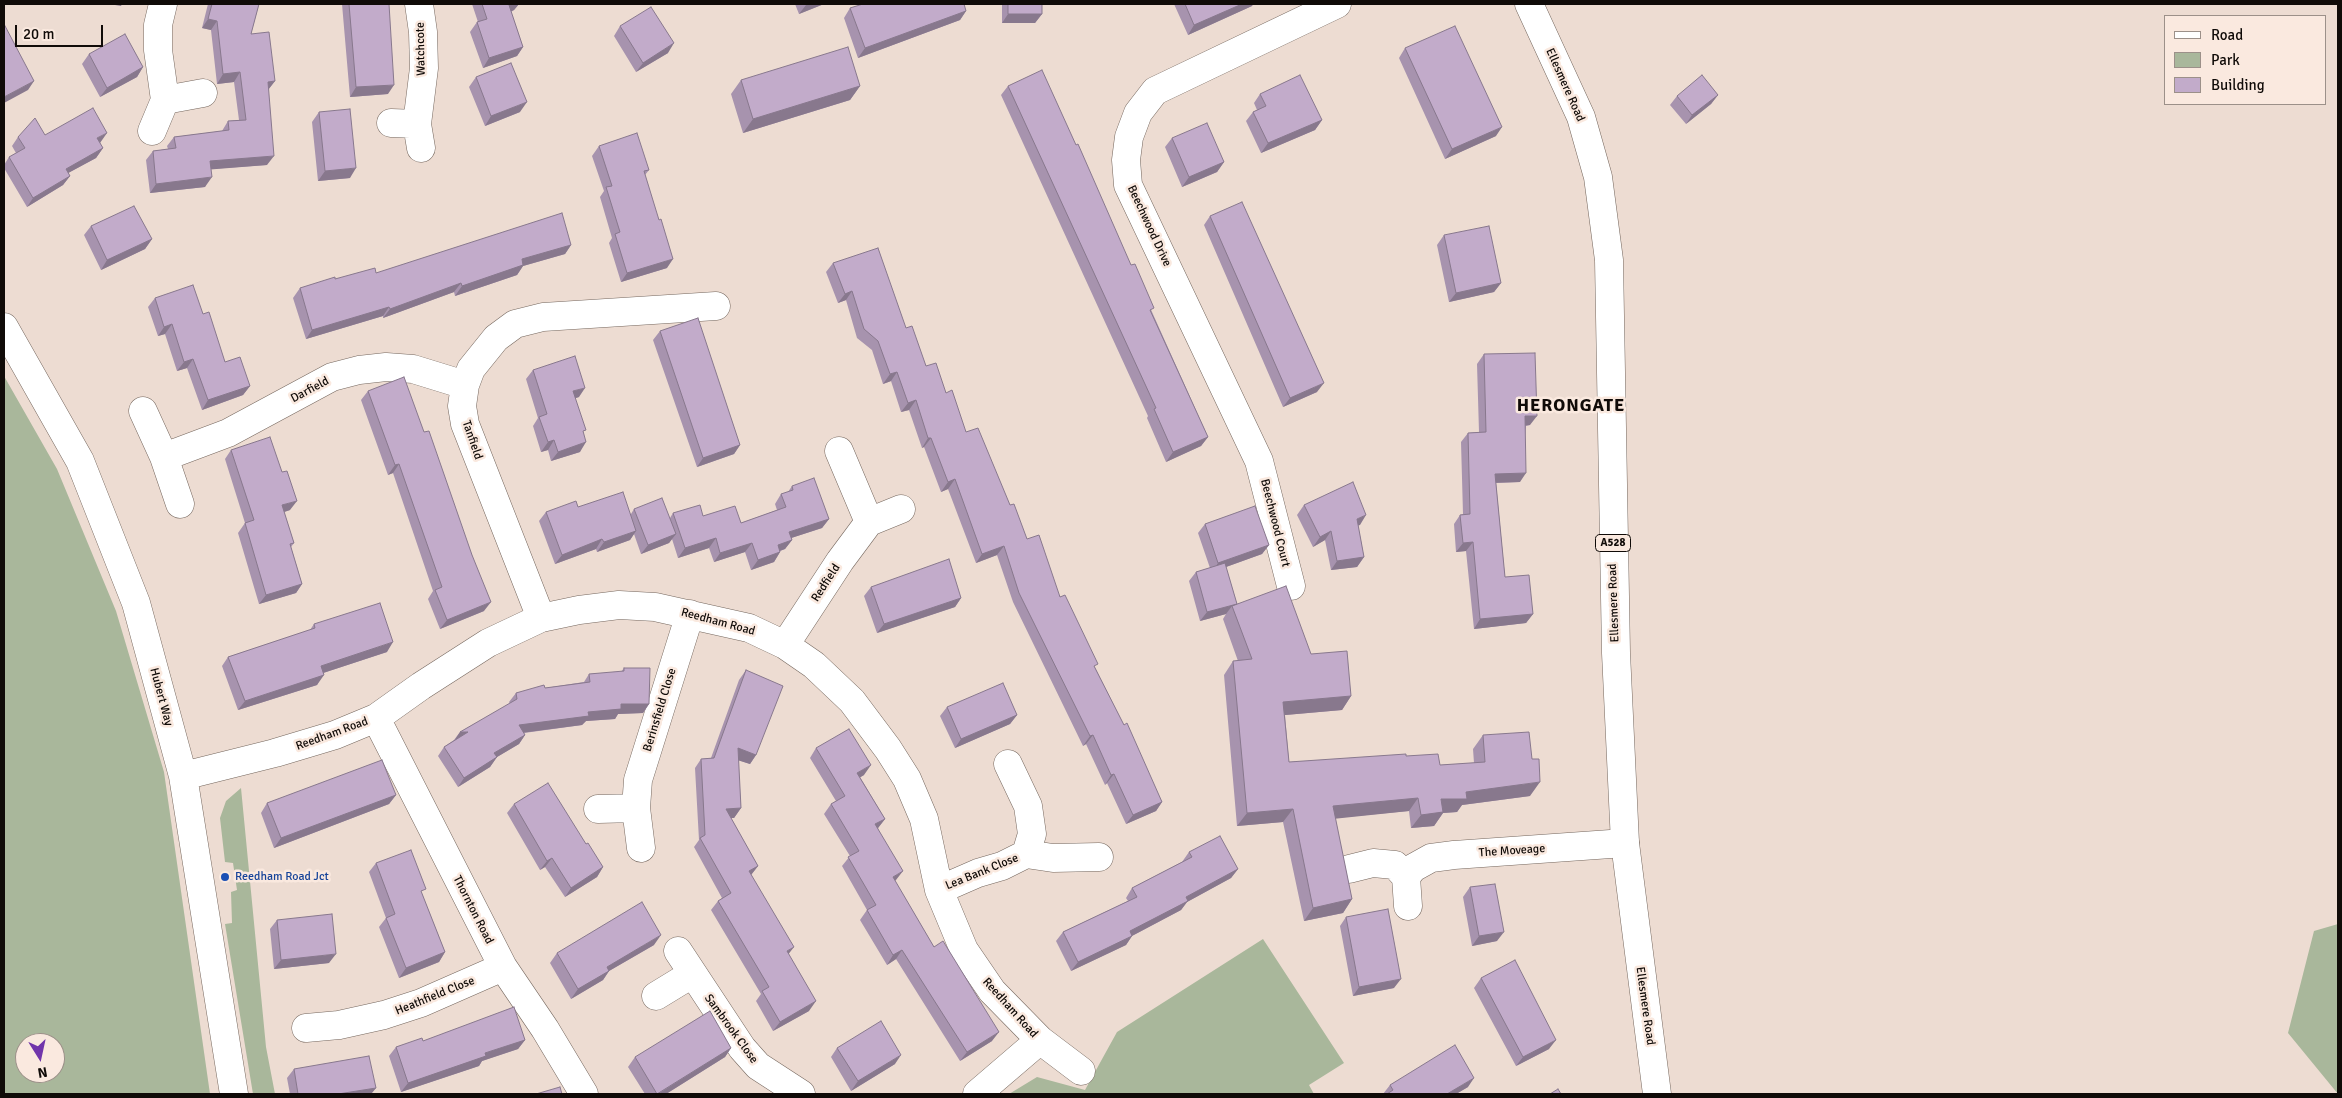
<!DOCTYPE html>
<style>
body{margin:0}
#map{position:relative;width:2342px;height:1098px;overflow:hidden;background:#eddcd2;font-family:Signika,sans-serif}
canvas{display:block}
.frame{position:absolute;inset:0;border:5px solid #100b08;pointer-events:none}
.legend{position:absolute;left:2164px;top:15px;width:162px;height:90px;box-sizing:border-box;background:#fae9df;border:1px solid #9c9089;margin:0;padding:6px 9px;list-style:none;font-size:15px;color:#100b08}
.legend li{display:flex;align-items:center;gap:10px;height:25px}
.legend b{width:25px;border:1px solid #9c9089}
.north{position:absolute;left:15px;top:1033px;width:50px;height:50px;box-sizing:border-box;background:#fae9df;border:1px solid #9c9089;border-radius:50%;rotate:170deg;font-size:14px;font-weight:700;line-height:20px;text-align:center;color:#100b08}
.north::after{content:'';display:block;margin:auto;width:18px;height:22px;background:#7135ab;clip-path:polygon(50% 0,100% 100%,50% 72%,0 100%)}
.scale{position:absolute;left:15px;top:25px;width:88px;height:22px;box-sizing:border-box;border:2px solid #100b08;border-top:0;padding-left:6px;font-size:15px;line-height:18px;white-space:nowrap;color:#100b08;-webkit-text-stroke:4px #fae9df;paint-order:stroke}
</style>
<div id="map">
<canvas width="2342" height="1098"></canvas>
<div class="frame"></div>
<ul class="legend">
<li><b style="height:6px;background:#fff"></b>Road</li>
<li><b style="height:14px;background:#a9b79b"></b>Park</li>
<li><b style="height:14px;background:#c2abca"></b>Building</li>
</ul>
<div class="north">N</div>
<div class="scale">20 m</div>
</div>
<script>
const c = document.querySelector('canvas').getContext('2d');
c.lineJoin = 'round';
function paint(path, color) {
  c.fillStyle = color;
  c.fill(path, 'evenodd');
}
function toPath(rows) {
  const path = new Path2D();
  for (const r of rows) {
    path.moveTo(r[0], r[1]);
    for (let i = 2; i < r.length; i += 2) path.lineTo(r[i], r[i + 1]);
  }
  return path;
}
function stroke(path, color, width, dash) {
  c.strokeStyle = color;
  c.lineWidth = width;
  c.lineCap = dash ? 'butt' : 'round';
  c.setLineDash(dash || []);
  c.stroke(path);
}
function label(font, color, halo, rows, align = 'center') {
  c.font = font + ' Signika,sans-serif';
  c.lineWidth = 5;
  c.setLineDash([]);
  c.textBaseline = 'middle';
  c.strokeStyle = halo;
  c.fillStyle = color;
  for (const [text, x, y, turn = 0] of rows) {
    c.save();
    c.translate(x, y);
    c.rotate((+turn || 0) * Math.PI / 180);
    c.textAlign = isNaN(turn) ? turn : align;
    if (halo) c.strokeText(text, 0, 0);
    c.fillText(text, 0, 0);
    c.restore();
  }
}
paint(toPath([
 [4,376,57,469,116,611,164,772,210,1094,4,1094],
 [25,1043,55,1043,55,1073,25,1073],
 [241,788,266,1047,275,1094,253,1094,225,924,232,923,231,892,237,890,233,863,225,862,220,818,226,801],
 [2338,924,2338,1094,2288,1033,2314,931],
 [1263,939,1344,1063,1309,1085,1314,1094,1009,1094,1037,1077,1085,1090,1117,1032]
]), '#a9b79b');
const minor = toPath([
 [419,4,423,32,424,68,417,124,421,148],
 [165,100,203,93],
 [391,123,417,124],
 [152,131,165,100,158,50,158,25,163,4],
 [4,327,80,461,136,603,183,776,234,1094],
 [143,411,164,457,180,504],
 [839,451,869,522],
 [164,457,228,433,332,377,359,370,386,367,413,369,465,385],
 [1291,586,1259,461,1128,185,1126,160,1129,137,1138,113,1155,91,1337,4],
 [541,618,465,424,462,406,465,385,471,369,496,338,515,324,543,317,716,306],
 [785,645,840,561,869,522,901,509],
 [376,718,503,967,545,1029,584,1094],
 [1008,764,1028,806,1032,834,1026,854],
 [183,776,275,753,335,735,376,718,421,686,488,643,541,618,579,610,619,605,655,607,749,628,785,645,814,665,852,701,888,749,907,779,924,819,939,890,964,950,992,991,1040,1040,1081,1071],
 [598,809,636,808],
 [641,848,636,808,638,780,690,614],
 [1349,869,1373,863,1395,865,1406,877],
 [939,890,978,873,1002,866,1026,854,1053,858,1099,857],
 [1408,906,1406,877,1413,868,1431,858,1454,855,1625,843],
 [678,951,742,1048,758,1066,801,1094],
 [656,996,692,974],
 [306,1028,339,1025,384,1015,421,1003,503,967],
 [977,1094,1040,1040]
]);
const major = toPath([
 [1529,4,1581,117,1598,177,1609,260,1616,653,1625,843,1657,1094]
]);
stroke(minor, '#75675e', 29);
stroke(major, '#75675e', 29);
stroke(minor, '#fff', 28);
stroke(major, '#fff', 28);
paint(toPath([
 [208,4,259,4,251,34,275,81,268,90,267,165,211,169,205,187,150,193,146,160,153,151,168,149,167,146,174,137,222,131,228,121,239,120,234,82,217,84,211,30,202,28],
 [342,4,389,4,388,94,350,97],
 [472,4,519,4,514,10,511,12,523,47,517,56,483,68,470,32,477,22,478,22],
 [795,4,824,4,799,14],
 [1002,4,1042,4,1042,14,1035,23,1002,23],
 [1174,4,1253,4,1252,6,1188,35],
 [850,8,966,11,960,20,858,58,844,18],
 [620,26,668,53,636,72,614,36],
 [1405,48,1496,136,1445,159,1399,58],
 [89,54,143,67,137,77,100,97,82,64],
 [476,77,520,112,485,126,469,87],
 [741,80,860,86,850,100,743,133,731,94],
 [1008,86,1131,265,1208,437,1201,446,1166,462,1147,418,1148,416,1001,95],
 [1260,94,1322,120,1315,130,1261,153,1246,121,1253,112,1257,110,1254,103],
 [1718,95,1711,104,1686,124,1670,105,1677,96],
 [319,112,350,178,318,181,312,122],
 [45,135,100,143,103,148,96,158,68,173,70,176,63,185,27,207,4,168,4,165,9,157,16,153,12,146,18,137],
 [1172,138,1224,162,1217,172,1182,187,1165,147],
 [599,146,649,170,645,175,667,268,621,282,609,243,612,238,600,197,604,191,592,156],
 [1210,216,1317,392,1283,407,1204,225],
 [91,226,152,239,145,249,101,270,84,235],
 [1444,235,1501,283,1494,292,1449,302,1437,245],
 [571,245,565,254,523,266,517,275,455,296,454,292,383,318,383,316,306,339,293,298,300,288,335,279,376,273],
 [833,263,906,328,926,366,946,393,966,432,1010,505,1027,539,1060,597,1162,802,1156,811,1126,824,1107,783,1105,785,1086,744,1083,746,1013,602,997,555,976,563,948,489,941,492,924,447,922,448,909,410,901,412,891,381,883,384,872,350,857,338,846,300,838,303,826,272],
 [155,298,203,314,225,362,250,386,243,395,202,410,187,368,177,371,165,334,158,336,148,307],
 [660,331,740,445,734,454,697,467,653,340],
 [1484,354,1530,425,1526,426,1520,482,1496,483,1505,577,1533,614,1526,623,1474,629,1466,551,1456,552,1454,524,1460,515,1463,514,1461,442,1468,433,1479,432,1477,364],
 [533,370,579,397,575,398,583,433,580,452,551,461,548,450,541,452,533,426,538,418,526,379],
 [368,391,424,432,472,555,484,611,440,629,428,599,433,591,393,473,388,475,361,400],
 [231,450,290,510,284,512,294,543,291,547,302,584,296,593,259,604,238,533,245,523,225,459],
 [792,486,829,519,822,528,791,538,792,540,785,549,780,551,780,552,774,562,751,570,745,552,714,562,709,548,678,558,672,539,669,543,641,554,634,534,630,540,597,552,596,549,555,564,539,521,546,512,578,507,631,514,634,509,670,518,673,513,703,516,741,523,777,510,775,504,781,494,788,492],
 [1304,505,1360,525,1358,525,1364,557,1357,567,1331,570,1325,540,1313,547,1297,515],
 [1205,524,1269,545,1262,554,1226,567,1237,604,1311,654,1351,696,1342,710,1285,715,1289,762,1406,756,1440,765,1474,763,1473,749,1483,735,1530,796,1462,805,1457,812,1443,813,1434,826,1411,828,1409,811,1335,818,1352,899,1343,913,1304,921,1283,822,1237,826,1224,675,1233,661,1238,661,1223,619,1226,614,1200,621,1189,581,1196,572,1210,568,1198,533],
 [871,587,961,598,955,607,877,633,864,596],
 [314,624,387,652,323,673,317,685,238,710,222,666,228,657,310,630],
 [624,668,649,704,643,713,618,714,615,719,586,721,582,725,524,733,525,735,519,744,497,757,490,767,458,787,438,756,444,747,454,740,460,732,510,704,509,702,516,693,545,688,584,682,589,674,621,672],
 [746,670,756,755,750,764,738,760,741,808,734,818,731,818,758,866,751,875,788,954,809,1011,773,1031,756,1001,761,994,711,910,718,901,722,898,694,847,699,840,695,768,701,759,711,758,739,680],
 [947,707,1017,715,1010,724,955,748,940,716],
 [816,748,864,775,860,777,885,819,878,828,896,880,895,881,934,947,992,1041,960,1061,896,959,887,965,860,920,867,910,842,866,850,856,824,814,831,804,836,801,810,758],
 [396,795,389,804,274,848,261,813,267,803],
 [514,804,586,844,603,867,597,877,565,897,545,867,540,870,507,813],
 [1189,852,1238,869,1231,878,1187,902,1181,910,1132,936,1126,945,1071,971,1056,941,1063,932,1128,901,1126,898,1132,888,1182,862],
 [376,863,422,894,445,952,439,962,399,978,379,927,386,918,369,872],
 [1470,887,1497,941,1472,946,1463,897],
 [1346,917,1394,988,1353,996,1340,926],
 [277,920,329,963,274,969,270,929],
 [654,945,609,971,603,980,571,999,550,963,557,953],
 [1481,978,1549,1049,1516,1066,1474,988],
 [525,1040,518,1049,482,1061,479,1066,401,1092,389,1056,396,1047,423,1041],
 [731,1048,725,1057,666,1094,645,1094,628,1067,635,1057],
 [837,1048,895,1064,851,1091,831,1057],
 [294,1069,376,1088,371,1094,290,1094,287,1078],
 [1390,1085,1468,1087,1456,1094,1383,1094]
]), '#a793ae');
paint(toPath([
 [109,4,122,4,121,6],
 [513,4,519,4,514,10,502,15,509,5],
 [809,4,824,4,799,14,806,5],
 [1242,4,1253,4,1252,6,1188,35,1194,25],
 [966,11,960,20,858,58,865,48],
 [1008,14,1042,14,1035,23,1002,23],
 [208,19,217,21,211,30,202,28],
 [674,43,668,53,636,72,643,63],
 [523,47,517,56,483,68,489,58],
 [143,67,137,77,100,97,107,88],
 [240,72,234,82,217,84,223,74],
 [34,81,28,90,4,103,4,97],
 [275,81,268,90,268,82],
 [394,85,388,94,350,97,356,87],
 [860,86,850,100,743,133,753,119],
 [1718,95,1711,104,1686,124,1692,115],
 [527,102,520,112,485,126,491,116],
 [1322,120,1315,130,1261,153,1268,143],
 [1502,127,1496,136,1445,159,1452,149],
 [107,133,100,143,91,148,97,138],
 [103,148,96,158,59,178,66,169],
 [274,156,267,165,204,170,210,161],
 [1224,162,1217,172,1182,187,1189,177],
 [356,168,350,178,318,181,325,171],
 [70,176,63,185,27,207,33,198],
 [212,177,205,187,150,193,156,184],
 [152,239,145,249,101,270,107,260],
 [571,245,565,254,523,266,517,275,455,296,462,286,522,259],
 [673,259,667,268,621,282,627,273],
 [461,283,454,292,383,318,390,309],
 [1501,283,1494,292,1449,302,1456,293],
 [852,291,846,300,838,303,845,294],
 [389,307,383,316,306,339,312,330],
 [172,324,165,334,158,336,164,327],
 [193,359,187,368,177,371,184,362],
 [897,372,891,381,883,384,890,374],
 [1324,383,1317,392,1283,407,1290,398],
 [250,386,243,395,202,410,208,400],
 [585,388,579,397,567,401,573,391],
 [916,400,909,410,901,412,908,403],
 [1525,416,1537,416,1530,425,1519,426],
 [1208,437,1201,446,1166,462,1173,452],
 [928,438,931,438,924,447,922,448],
 [554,440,548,450,541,452,548,442],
 [586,442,580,452,551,461,558,452],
 [740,445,734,454,697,467,703,458],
 [399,464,393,473,388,475,395,465],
 [1526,473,1520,482,1488,483,1495,474],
 [955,479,948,489,941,492,948,482],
 [297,501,290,510,275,515,282,505],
 [1366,515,1360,525,1351,528,1357,519],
 [829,519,822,528,782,541,789,532],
 [636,531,630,540,597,552,604,542],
 [1331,531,1325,540,1313,547,1320,537],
 [676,534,669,543,641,554,648,545],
 [716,538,709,548,678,558,685,548],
 [602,539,596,549,555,564,562,555],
 [792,540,785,549,771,554,778,545],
 [1473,542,1466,551,1456,552,1463,543],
 [752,543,745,552,714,562,720,553],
 [1269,545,1262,554,1212,572,1218,563],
 [1004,546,997,555,976,563,982,554],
 [780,552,774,562,751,570,758,560],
 [1364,557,1357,567,1331,570,1337,561],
 [302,584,296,593,259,604,266,595],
 [961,598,955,607,877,633,884,624],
 [491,602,484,611,440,629,447,620],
 [1237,604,1232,606,1226,614,1200,621,1207,612],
 [1533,614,1526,623,1474,629,1480,619],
 [393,642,387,652,314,676,321,666],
 [324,675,317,685,238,710,245,701],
 [1351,696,1342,710,1274,716,1283,702],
 [621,704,649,704,643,713,618,714,615,719,586,721,582,725,513,734,519,725,588,712],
 [1017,715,1010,724,955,748,961,739],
 [460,732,468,732,454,741],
 [525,735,519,744,497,757,490,767,458,787,464,778,494,753],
 [1093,735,1086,744,1083,746,1090,736],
 [738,748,756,755,750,764,731,758],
 [871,765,864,775,851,783,857,773],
 [1114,774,1107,783,1105,785,1111,775],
 [1540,782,1530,796,1462,805,1457,812,1443,813,1434,826,1411,828,1421,815,1441,799,1466,792],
 [396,795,389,804,274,848,281,838],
 [1418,798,1409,811,1323,820,1333,806],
 [1162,802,1156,811,1126,824,1133,815],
 [741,808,734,818,720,818,726,809],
 [1293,809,1283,822,1237,826,1247,813],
 [885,819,878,828,869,834,875,824],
 [552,858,545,867,540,870,547,861],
 [758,866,751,875,749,871],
 [603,867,597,877,565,897,571,888],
 [1238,869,1231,878,1187,902,1181,910,1128,938,1132,936,1126,945,1071,971,1078,962,1186,897],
 [903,871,896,880,886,886,893,877],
 [1352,899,1343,913,1304,921,1313,908],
 [1504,932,1497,941,1472,946,1479,936],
 [661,935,654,945,609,971,603,980,571,999,578,989,607,967],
 [794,947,787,956,787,951],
 [902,950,896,959,887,965,893,955],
 [445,952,439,962,399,978,406,968],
 [336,954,329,963,274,969,281,960],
 [1401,979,1394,988,1353,996,1359,987],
 [816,1001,809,1011,773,1031,780,1022],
 [999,1032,992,1041,960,1061,967,1052],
 [525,1040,518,1049,482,1061,479,1066,401,1092,408,1083,485,1053],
 [1556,1040,1549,1049,1516,1066,1523,1057],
 [731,1048,725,1057,666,1094,658,1094],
 [901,1055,895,1064,851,1091,858,1081],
 [1474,1078,1468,1087,1456,1094,1447,1094],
 [376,1088,371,1094,338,1094]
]), '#88788d');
const building = toPath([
 [212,4,259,4,251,34,269,32,275,81,268,82,274,156,210,161,212,177,156,184,153,151,176,148,174,137,229,130,228,121,246,120,240,72,223,74,217,21,208,19,212,4],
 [349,4,389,4,394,85,356,87,349,4],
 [482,4,513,4,509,5,523,47,489,58,477,22,487,19,482,4],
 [863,4,964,4,966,11,865,48,850,8,863,4],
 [1008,4,1042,4,1042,14,1008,14,1008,4],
 [1185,4,1242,4,1194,25,1185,4],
 [651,7,674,43,643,63,620,26,651,7],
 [4,24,34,81,4,97,4,24],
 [1455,26,1502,127,1452,149,1405,48,1455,26],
 [125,34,143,67,107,88,89,54,125,34],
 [848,47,860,86,753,119,741,80,848,47],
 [511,63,527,102,491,116,476,77,511,63],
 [1042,70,1076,145,1078,144,1131,265,1135,264,1154,308,1150,310,1208,437,1173,452,1154,409,1156,408,1008,86,1042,70],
 [1300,75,1322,120,1268,143,1253,112,1266,106,1260,94,1300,75],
 [1702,75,1718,95,1692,115,1677,96,1702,75],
 [93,108,107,133,97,138,103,148,66,169,70,176,33,198,9,157,25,148,18,137,35,118,45,135,93,108],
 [350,109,356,168,325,171,319,112,350,109],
 [1207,123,1224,162,1189,177,1172,138,1207,123],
 [637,133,649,170,644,171,659,220,661,219,673,259,627,273,615,234,620,232,606,187,612,186,599,146,637,133],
 [1242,202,1324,383,1290,398,1210,216,1242,202],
 [134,206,152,239,107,260,91,226,134,206],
 [562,213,571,245,522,259,523,265,462,286,461,283,390,309,389,307,312,330,300,288,335,277,335,279,375,268,376,273,562,213],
 [1489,226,1501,283,1456,293,1444,235,1489,226],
 [878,248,906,328,912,326,926,366,936,363,946,393,952,390,966,432,978,428,1010,505,1014,504,1027,539,1039,535,1060,597,1065,595,1098,664,1094,666,1124,725,1127,723,1162,802,1133,815,1114,774,1111,775,1093,735,1090,736,1019,593,1004,546,982,554,955,479,948,482,931,438,928,438,916,400,908,403,897,372,890,374,878,341,864,329,852,291,845,294,833,263,878,248],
 [193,285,203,314,209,312,225,362,240,357,250,386,208,400,193,359,184,362,172,324,164,327,155,298,193,285],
 [698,318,740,445,703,458,660,331,698,318],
 [1535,353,1537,416,1525,416,1526,473,1495,474,1505,577,1529,575,1533,614,1480,619,1473,542,1463,543,1460,515,1470,514,1468,433,1486,432,1484,354,1535,353],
 [575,356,585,388,573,391,586,430,583,431,586,442,558,452,554,440,548,442,539,417,547,414,533,370,575,356],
 [404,377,424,432,429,431,472,555,491,602,447,620,435,590,442,587,399,464,395,465,368,391,404,377],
 [270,437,282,472,287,471,297,501,282,505,294,543,290,544,302,584,266,595,245,523,254,520,231,450,270,437],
 [814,478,829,519,789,532,792,540,778,545,780,552,758,560,752,543,720,553,716,538,685,548,673,513,700,505,703,516,735,506,741,523,786,507,781,494,793,490,792,486,814,478],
 [1353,482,1366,515,1357,519,1364,557,1337,561,1331,531,1320,537,1304,505,1353,482],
 [623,492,636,531,604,542,602,539,562,555,546,512,576,501,578,507,623,492],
 [662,498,676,534,648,545,634,509,662,498],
 [1255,506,1269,545,1218,563,1205,524,1255,506],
 [949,559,961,598,884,624,871,587,949,559],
 [1225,563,1237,604,1207,612,1196,572,1225,563],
 [1286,586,1311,654,1347,651,1351,696,1283,702,1289,762,1406,754,1406,756,1438,754,1440,765,1485,762,1483,735,1529,732,1532,759,1539,759,1540,782,1466,792,1467,799,1441,799,1443,812,1421,815,1418,798,1333,806,1352,899,1313,908,1293,809,1247,813,1233,661,1252,659,1232,606,1286,586],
 [380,603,393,642,321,666,324,675,245,701,228,657,315,628,314,624,380,603],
 [624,668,650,668,649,704,621,704,621,709,588,712,589,716,519,725,525,735,494,753,497,757,464,778,444,747,468,732,460,732,517,699,516,693,544,685,545,688,590,682,589,674,624,671,624,668],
 [746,670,783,686,756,755,738,748,741,808,726,809,758,866,749,871,794,947,787,951,816,1001,780,1022,762,991,769,987,718,901,731,893,700,838,705,835,701,759,714,758,746,670],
 [1003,683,1017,715,961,739,947,707,1003,683],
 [849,729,871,765,857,773,885,819,875,824,903,871,893,877,934,947,943,941,999,1032,967,1052,902,950,893,955,867,910,876,905,848,857,859,851,831,804,845,796,816,748,849,729],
 [382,760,396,795,281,838,267,803,382,760],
 [548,783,586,844,588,843,603,867,571,888,552,858,547,861,514,804,548,783],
 [1220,836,1238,869,1186,897,1188,901,1130,931,1132,936,1078,962,1063,932,1137,897,1132,888,1192,857,1189,852,1220,836],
 [411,850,426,889,421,891,445,952,406,968,386,918,395,914,376,863,411,850],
 [1495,884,1504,932,1479,936,1470,887,1495,884],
 [642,902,661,935,607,967,609,971,578,989,557,953,642,902],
 [1388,909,1401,979,1359,987,1346,917,1388,909],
 [332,914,336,954,281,960,277,920,332,914],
 [1515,960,1556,1040,1523,1057,1481,978,1515,960],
 [514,1007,525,1040,485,1053,486,1056,408,1083,396,1047,422,1038,423,1041,514,1007],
 [710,1011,731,1048,657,1094,635,1057,710,1011],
 [881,1021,901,1055,858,1081,837,1048,881,1021],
 [1455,1045,1474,1078,1447,1094,1387,1094,1393,1090,1390,1085,1455,1045],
 [369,1056,376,1088,338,1094,298,1094,294,1069,369,1056],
 [560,1087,562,1094,536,1094,560,1087],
 [1558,1089,1561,1094,1550,1094,1558,1089]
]);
paint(building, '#c2abca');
stroke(building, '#88788d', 1);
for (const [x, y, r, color] of [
 [225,877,5,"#1a4fb4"]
]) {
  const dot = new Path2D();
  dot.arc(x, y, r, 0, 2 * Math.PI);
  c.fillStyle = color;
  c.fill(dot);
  stroke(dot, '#fae9df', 2);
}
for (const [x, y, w] of [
 [1613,543,35]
]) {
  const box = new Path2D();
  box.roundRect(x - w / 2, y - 8.5, w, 17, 4);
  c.fillStyle = '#fae9df';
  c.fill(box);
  stroke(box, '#100b08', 1);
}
label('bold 11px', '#100b08', null, [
 ["A528",1613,543]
]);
label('12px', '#100b08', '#fae9df', [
 ["Watchcote",421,49,-91],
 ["Ellesmere Road",1565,85,66],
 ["Beechwood Drive",1149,226,65],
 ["Darfield",310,390,-28],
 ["Tanfield",472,440,71],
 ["Beechwood Court",1275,523,76],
 ["Redfield",826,583,-57],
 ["Ellesmere Road",1614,603,-92],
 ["Reedham Road",718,622,15],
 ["Hubert Way",161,697,75],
 ["Berinsfield Close",660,710,-73],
 ["Reedham Road",332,734,-20],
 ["The Moveage",1512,851,-4],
 ["Lea Bank Close",982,872,-22],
 ["Thornton Road",473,910,63],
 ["Heathfield Close",435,996,-22],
 ["Ellesmere Road",1645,1006,82],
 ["Reedham Road",1010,1008,48],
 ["Sambrook Close",731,1029,54]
]);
label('12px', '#164399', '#fae9df', [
 ["Reedham Road Jct",235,877]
], 'left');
c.letterSpacing = '1px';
label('bold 18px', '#100b08', '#fae9df', [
 ["HERONGATE",1571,406]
]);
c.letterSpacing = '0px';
</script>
